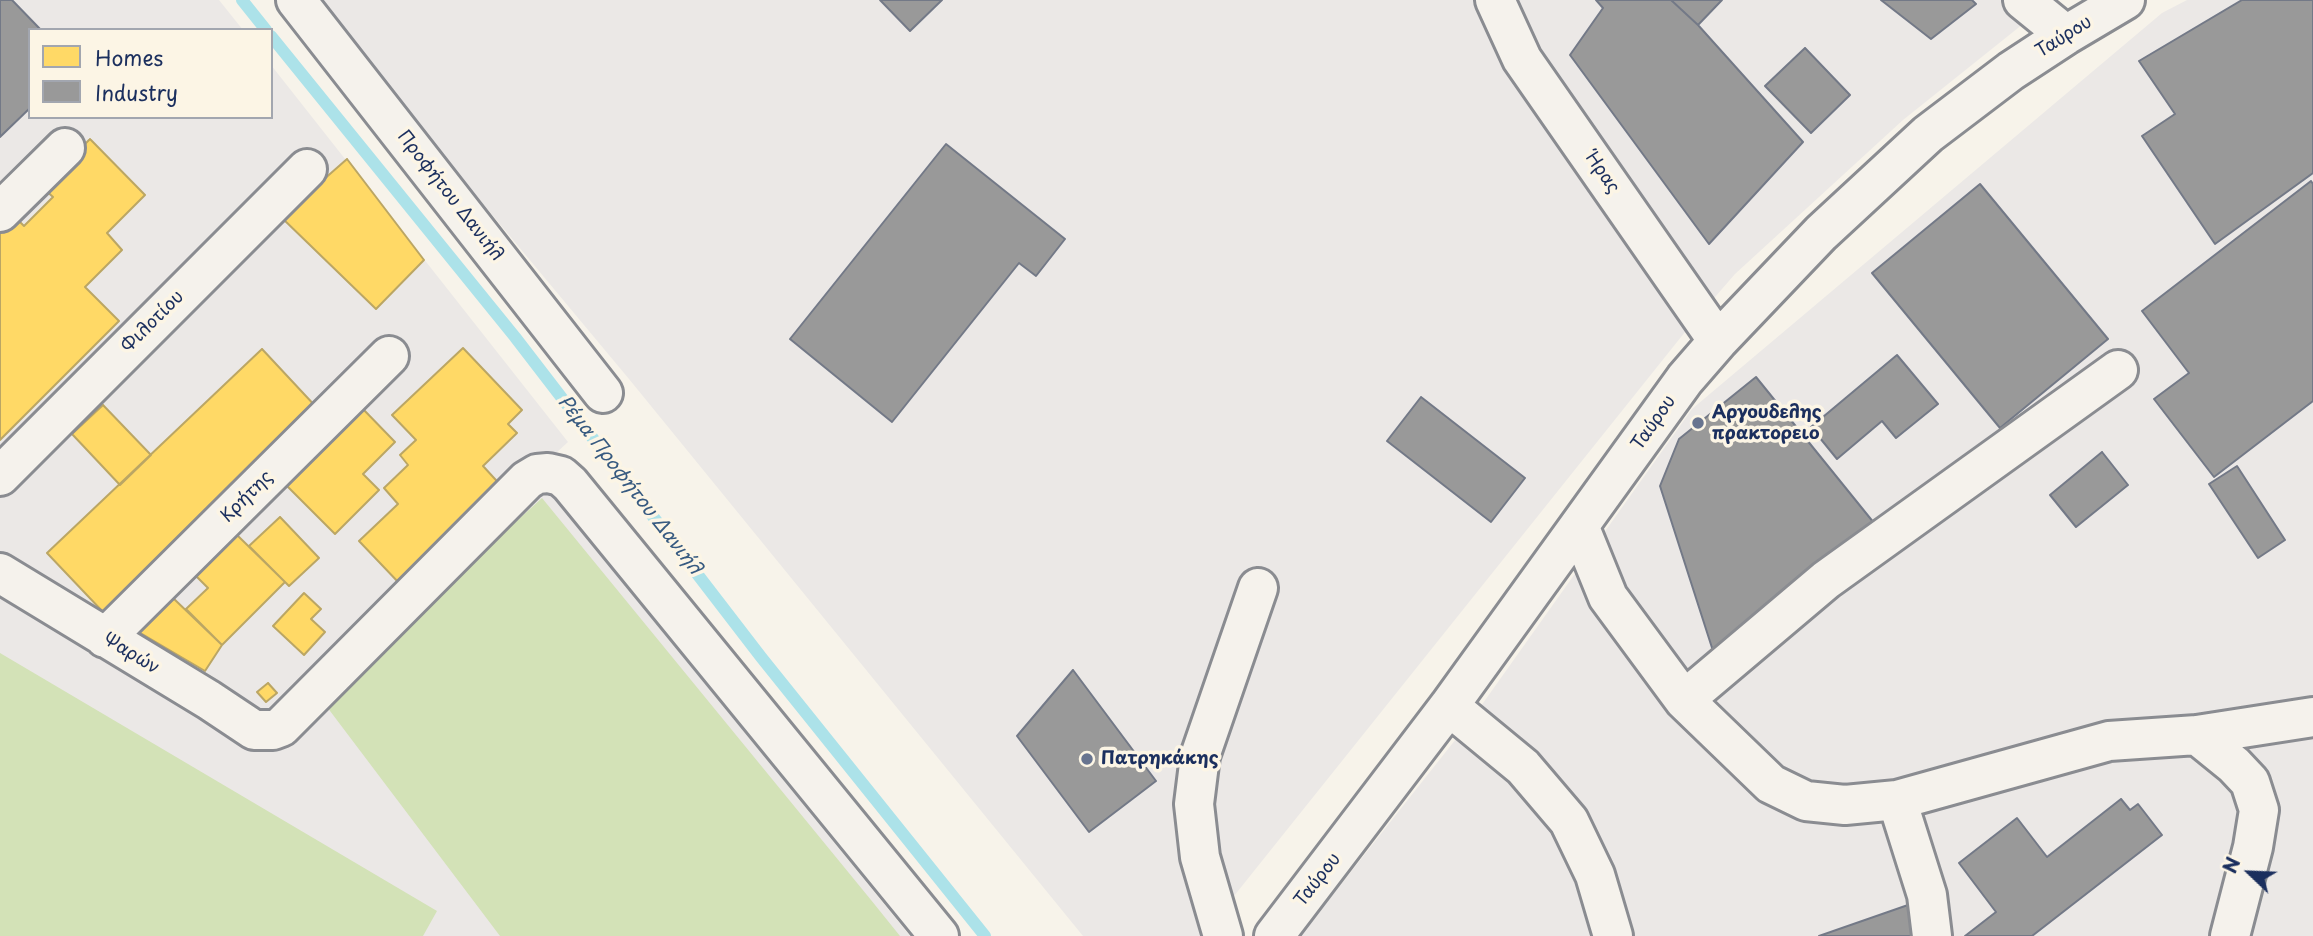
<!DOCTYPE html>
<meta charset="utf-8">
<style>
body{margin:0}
#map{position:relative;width:2313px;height:936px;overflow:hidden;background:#f7f3ea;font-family:"Playpen Sans",sans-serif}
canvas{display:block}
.legend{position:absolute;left:28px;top:28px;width:245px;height:91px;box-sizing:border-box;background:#fcf5e5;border:2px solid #a2a6af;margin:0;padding:9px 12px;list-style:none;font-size:21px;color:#1b2f5e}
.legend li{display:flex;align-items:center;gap:14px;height:35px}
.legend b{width:35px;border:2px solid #a2a6af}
.north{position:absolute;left:2215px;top:838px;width:70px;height:70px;-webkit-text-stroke:5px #fcf5e5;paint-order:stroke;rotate:293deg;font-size:19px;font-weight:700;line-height:28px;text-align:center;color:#1b2f5e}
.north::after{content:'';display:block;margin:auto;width:24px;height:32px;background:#1b2f5e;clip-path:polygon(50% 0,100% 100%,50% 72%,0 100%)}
</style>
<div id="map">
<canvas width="2313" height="936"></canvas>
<ul class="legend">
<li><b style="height:19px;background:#ffd966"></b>Homes</li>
<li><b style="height:19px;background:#999"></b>Industry</li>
</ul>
<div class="north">N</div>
</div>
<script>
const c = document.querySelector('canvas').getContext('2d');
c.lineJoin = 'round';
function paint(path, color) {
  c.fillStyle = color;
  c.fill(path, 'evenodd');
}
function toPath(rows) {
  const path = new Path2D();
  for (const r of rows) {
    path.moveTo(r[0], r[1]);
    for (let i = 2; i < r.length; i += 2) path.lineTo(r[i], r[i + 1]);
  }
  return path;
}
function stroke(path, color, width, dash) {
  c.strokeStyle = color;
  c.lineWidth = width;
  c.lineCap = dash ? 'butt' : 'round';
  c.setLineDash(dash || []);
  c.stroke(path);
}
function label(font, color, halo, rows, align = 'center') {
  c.font = font + ' "Playpen Sans",sans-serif';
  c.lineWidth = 7;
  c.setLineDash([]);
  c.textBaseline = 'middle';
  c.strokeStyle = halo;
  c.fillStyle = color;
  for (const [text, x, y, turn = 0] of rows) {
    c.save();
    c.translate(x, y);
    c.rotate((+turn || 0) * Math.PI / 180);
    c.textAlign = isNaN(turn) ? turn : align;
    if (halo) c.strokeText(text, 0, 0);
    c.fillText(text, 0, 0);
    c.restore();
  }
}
paint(toPath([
 [0,0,219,0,243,30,30,30,30,117,271,117,271,65,568,442,270,716,261,714,232,689,164,645,0,558],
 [313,0,2053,0,1903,120,1735,274,1689,327,1202,936,1083,936,629,379],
 [2187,0,2313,0,2313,936,1300,936,1471,720,1692,409,2162,13],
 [545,487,910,936,0,936,0,592,268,745]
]), '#ebe8e6');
paint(toPath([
 [542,498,871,900,900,936,500,936,321,699],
 [0,653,437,911,423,936,0,936]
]), '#d3e2b7');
const homes = toPath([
 [90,139,145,195,107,233,122,250,85,287,119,321,0,440,0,230,14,216,24,226,53,197,42,187,90,139],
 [347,159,424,260,376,309,281,217,347,159],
 [463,348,522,410,508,424,517,433,483,466,506,491,400,584,359,541,398,504,384,488,408,465,400,455,416,440,392,415,463,348],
 [262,349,318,409,104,613,47,553,262,349],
 [103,405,151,455,120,485,72,434,103,405],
 [362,408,395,442,363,474,379,490,335,534,286,485,362,408],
 [280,517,319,558,289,586,249,546,280,517],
 [237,535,285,582,222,645,186,609,208,588,196,576,237,535],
 [304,593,321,609,311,619,325,632,304,655,273,626,304,593],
 [172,597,222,645,205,671,137,631,172,597],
 [268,683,277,693,266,702,257,692,268,683]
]);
paint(homes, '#ffd966');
stroke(homes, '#bba664', 2);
const industry = toPath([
 [0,0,12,0,41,30,30,30,30,108,0,137,0,0],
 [880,0,942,0,910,31,880,0],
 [1596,0,1671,0,1698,25,1803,142,1709,244,1570,55,1603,8,1596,0],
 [1671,0,1722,0,1698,25,1671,0],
 [1881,0,1972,0,1976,4,1931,39,1881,0],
 [2242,0,2313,0,2313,173,2215,244,2142,136,2175,114,2139,61,2242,0],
 [1805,48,1850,95,1811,133,1765,86,1805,48],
 [946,144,1065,239,1036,276,1019,263,892,422,790,339,946,144],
 [2311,181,2313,184,2313,401,2214,477,2154,399,2189,373,2142,311,2311,181],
 [1980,184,2108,339,2000,428,1872,273,1980,184],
 [1897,355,1938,404,1896,438,1882,421,1837,459,1811,427,1897,355],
 [1756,377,1874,523,1714,654,1660,486,1679,439,1756,377],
 [1421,397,1525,478,1491,522,1387,441,1421,397],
 [2102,452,2128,485,2076,527,2050,495,2102,452],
 [2237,466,2285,540,2258,558,2209,484,2237,466],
 [1073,670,1156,781,1089,832,1017,736,1073,670],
 [2121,799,2130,810,2138,804,2162,835,2032,936,1965,936,1996,912,1959,863,2017,818,2047,857,2121,799],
 [1908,905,1915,936,1819,936,1908,905]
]);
paint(industry, '#999');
stroke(industry, '#737987', 2);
stroke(toPath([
 [242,0,266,30],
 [271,36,515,337,761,657,985,936]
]), '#ace2e9', 12);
const minor = toPath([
 [296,0,603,393],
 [1495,0,1522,59,1718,341],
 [2023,0,2066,35],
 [0,212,65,148],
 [0,476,307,169],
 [1580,528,1608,597,1684,700,1771,784,1806,801,1845,805,1897,800,2109,741,2197,735,2313,717],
 [0,573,209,700,254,730,273,730,281,727,527,480,537,474,548,473,561,476,570,484,939,936],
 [105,638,389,356],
 [1684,700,1826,580,2118,370],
 [1449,706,1523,767,1569,821,1595,875,1613,936],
 [2197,735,2234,765,2250,782,2259,810,2253,847,2230,936],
 [1897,800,1927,895,1932,936],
 [1223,936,1200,857,1194,804,1200,756,1258,588],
 [1274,936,1449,706,1685,379,1718,341,1821,233,1928,134,2011,71,2066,35,2125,0]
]);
stroke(minor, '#8a8c91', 44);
stroke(minor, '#f5f2ec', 38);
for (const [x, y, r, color] of [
 [1698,423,7,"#68748f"],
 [1087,759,7,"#68748f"]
]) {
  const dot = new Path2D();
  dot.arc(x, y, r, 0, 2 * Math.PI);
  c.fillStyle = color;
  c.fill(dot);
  stroke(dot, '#fcf5e5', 2.5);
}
label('18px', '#1b2f5e', '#fcf5e5', [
 ["Ταύρου",2064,37,-32],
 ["Ήρας",1602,173,55],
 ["Προφήτου Δανιήλ",450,196,52],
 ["Φιλοτίου",153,322,-45],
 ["Ταύρου",1654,423,-55],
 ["Κρήτης",247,497,-45],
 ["Ψαρών",131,654,31],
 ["Ταύρου",1318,880,-52]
]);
label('bold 18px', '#1b2f5e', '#fcf5e5', [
 ["Αργουδελης",1712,413],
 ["πρακτορειο",1712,434],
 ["Πατρηκάκης",1101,759]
], 'left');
label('italic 19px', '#375a80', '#fcf5e5', [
 ["Ρέμα Προφήτου Δανιήλ",629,485,52]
]);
</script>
